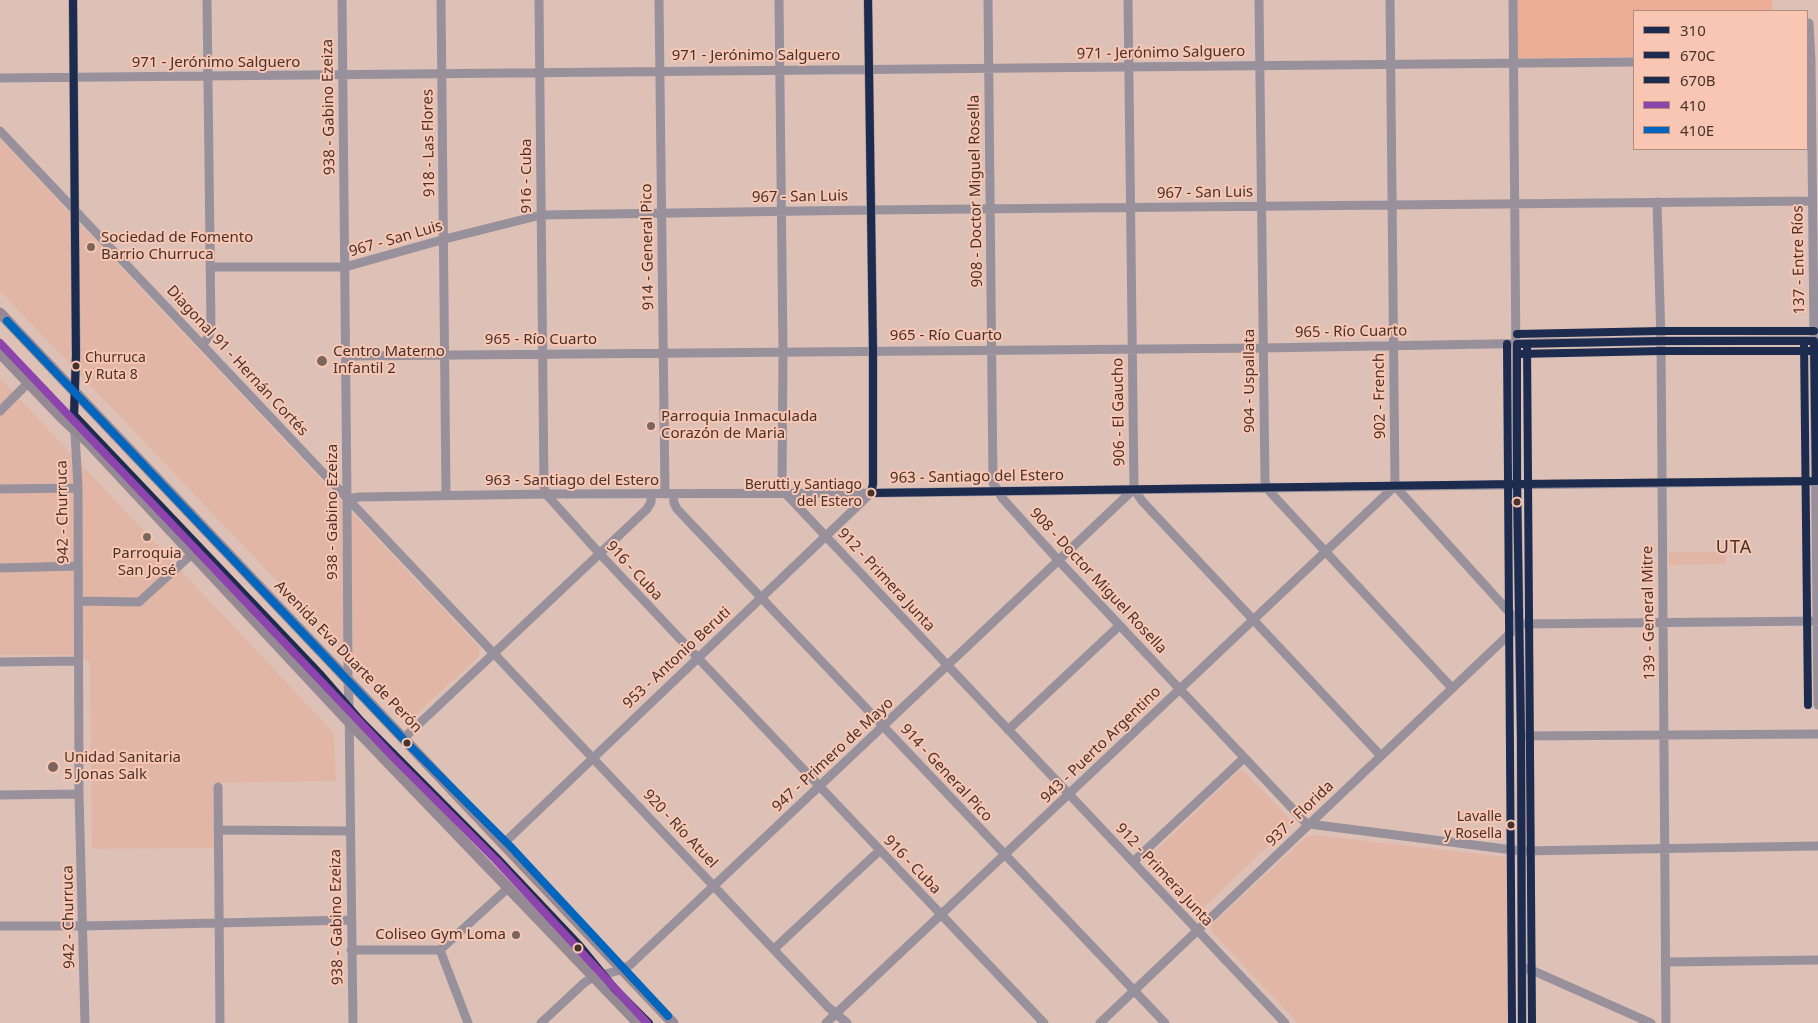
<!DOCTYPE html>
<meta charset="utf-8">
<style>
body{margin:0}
#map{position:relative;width:1818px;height:1023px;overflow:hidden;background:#ddc1b6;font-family:"Noto Sans",sans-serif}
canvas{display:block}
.legend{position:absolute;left:1633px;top:10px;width:175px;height:140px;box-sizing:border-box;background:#f9c6b3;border:1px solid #b28b7d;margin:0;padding:6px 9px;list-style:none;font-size:15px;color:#47332c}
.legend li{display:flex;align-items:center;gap:10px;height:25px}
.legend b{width:25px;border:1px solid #b28b7d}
</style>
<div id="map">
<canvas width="1818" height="1023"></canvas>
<ul class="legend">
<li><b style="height:6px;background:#1d2b4f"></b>310</li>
<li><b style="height:6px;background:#1d2b4f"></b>670C</li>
<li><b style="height:6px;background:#1d2b4f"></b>670B</li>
<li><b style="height:6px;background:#8e44ad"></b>410</li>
<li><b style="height:6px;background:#0065bd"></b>410E</li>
</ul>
</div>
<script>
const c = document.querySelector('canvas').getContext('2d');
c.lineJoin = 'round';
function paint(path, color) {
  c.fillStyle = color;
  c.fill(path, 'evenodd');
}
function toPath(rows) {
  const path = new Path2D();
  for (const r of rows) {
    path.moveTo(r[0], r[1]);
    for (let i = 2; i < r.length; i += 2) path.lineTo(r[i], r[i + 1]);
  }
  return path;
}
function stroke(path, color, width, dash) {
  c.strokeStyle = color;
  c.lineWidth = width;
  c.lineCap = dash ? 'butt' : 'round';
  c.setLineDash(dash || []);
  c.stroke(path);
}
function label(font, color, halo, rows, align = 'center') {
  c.font = font + ' "Noto Sans",sans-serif';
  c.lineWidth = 4;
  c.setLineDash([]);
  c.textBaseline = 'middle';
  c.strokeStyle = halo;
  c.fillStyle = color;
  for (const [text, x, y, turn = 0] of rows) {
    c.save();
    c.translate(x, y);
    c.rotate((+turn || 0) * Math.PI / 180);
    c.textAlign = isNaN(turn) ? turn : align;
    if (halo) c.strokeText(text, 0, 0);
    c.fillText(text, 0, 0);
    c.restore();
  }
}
paint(toPath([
 [0,139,479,647,479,656,410,720,0,291],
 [0,378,334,733,336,781,213,783,214,848,92,849,90,662,71,655,0,655],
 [1669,552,1726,552,1726,564,1669,565],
 [1239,771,1244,771,1291,820,1290,825,1198,913,1194,913,1147,864,1147,859],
 [1315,835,1504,857,1507,861,1507,1023,1298,1023,1211,931,1211,926,1306,837]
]), '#e2b6a6');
paint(toPath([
 [1517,0,1772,0,1772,11,1634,11,1634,57,1518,58]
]), '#ecad96');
stroke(toPath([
 [73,0,76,355,74,415,78,488,79,794,85,1023],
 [342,0,347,499,348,680,349,707,353,1023],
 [441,0,446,495],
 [539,0,544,487,546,494,600,554,698,658,1044,1023],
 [659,0,665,494],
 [779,0,783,351,782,485,785,493,1285,1023],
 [988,0,993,483,1003,499,1059,561,1305,822,1309,824,1521,851,1818,846],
 [1128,0,1134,489,1142,501,1381,756],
 [1259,0,1265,481,1267,488,1273,495,1452,688],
 [1390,0,1395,486,1520,624],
 [1513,0,1517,484,1521,736,1522,1023],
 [1809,23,1811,60,1818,705],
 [0,78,1634,62],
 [0,131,828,1007,847,1023],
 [1657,202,1661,341,1666,1023],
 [211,267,345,267,445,239,541,215,870,210,1811,201],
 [203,344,209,336,211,328,207,0],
 [345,356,1263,348,1661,341,1818,340],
 [0,411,28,383],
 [0,489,78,488],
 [673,494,674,503,677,509,1165,1023],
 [347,499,360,497,546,494,871,493,1818,481],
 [0,568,78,566],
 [79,601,139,602,192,554],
 [1520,624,1818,621],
 [0,662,78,661],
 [1008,730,1119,626],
 [1521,736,1818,734],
 [404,738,647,509,651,502,651,494],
 [218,787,220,1023],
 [0,795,79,794],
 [218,830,350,831],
 [503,844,871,493,873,484,873,350,868,0],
 [1133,862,1244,758],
 [0,926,83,926,351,920],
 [774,949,879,851],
 [351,950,440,950,508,888],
 [440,950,468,1023],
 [1667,962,1818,960],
 [1522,967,1536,972,1651,1023],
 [541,1023,584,983,593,977,621,970,630,965,1134,489],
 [826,1023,1395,486],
 [1100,1023,1520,624]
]), '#98919c', 9);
stroke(toPath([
 [0,313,673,1023],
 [0,353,62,418,89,443,350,723,638,1023]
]), '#958994', 11);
stroke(toPath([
 [73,0,76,355,74,415,321,675,361,721,496,857,580,946,615,989,649,1023],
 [868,0,873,350,873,484,871,493],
 [1661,341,1814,341,1816,481,1517,484,1517,344,1661,341],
 [1517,484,1521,736,1522,1023],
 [871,493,1517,484]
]), '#1d2b4f', 8);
stroke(toPath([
 [1804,341,1808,705],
 [1507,344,1512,1023],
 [1517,354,1661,351,1814,351]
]), '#1d2b4f', 8);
stroke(toPath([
 [1517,334,1661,331,1814,331],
 [1527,344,1532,1023]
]), '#1d2b4f', 8);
stroke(toPath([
 [0,343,393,757,496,860,647,1023]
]), '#8e44ad', 8);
stroke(toPath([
 [7,321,407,743,510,846,668,1016]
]), '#0065bd', 8);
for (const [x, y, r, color] of [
 [91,247,5,"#7c655c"],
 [322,361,6,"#7c655c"],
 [76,366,4.5,"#47332c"],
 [651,426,5,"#7c655c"],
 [871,493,4.5,"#47332c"],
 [1517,502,4.5,"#47332c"],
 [147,537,5,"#7c655c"],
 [407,743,4.5,"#47332c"],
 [53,767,6,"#7c655c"],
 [1511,825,4.5,"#47332c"],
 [516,935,5,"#7c655c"],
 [578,948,4.5,"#47332c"]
]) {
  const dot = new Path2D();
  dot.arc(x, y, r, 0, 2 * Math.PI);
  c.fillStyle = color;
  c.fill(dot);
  stroke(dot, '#f9c6b3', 2);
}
label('14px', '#47332c', '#f9c6b3', [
 ["Churruca",85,358,"left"],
 ["y Ruta 8",85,375,"left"],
 ["Berutti y Santiago",862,485],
 ["del Estero",862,502],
 ["Lavalle",1502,817],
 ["y Rosella",1502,834]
], 'right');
label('15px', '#47332c', '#f9c6b3', [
 ["971 - Jerónimo Salguero",1161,53,-1],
 ["971 - Jerónimo Salguero",756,56],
 ["971 - Jerónimo Salguero",216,63],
 ["938 - Gabino Ezeiza",329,107,-91],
 ["918 - Las Flores",429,143,-91],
 ["916 - Cuba",527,176,-90],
 ["908 - Doctor Miguel Rosella",976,191,-91],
 ["967 - San Luis",1205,193,-1],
 ["967 - San Luis",800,197,-1],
 ["967 - San Luis",396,239,-16],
 ["914 - General Pico",648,247,-91],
 ["137 - Entre Ríos",1799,260,-91],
 ["965 - Río Cuarto",1351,332,-1],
 ["965 - Río Cuarto",946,336],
 ["965 - Río Cuarto",541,340],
 ["Diagonal 91 - Hernán Cortés",237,361,47],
 ["904 - Uspallata",1250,381,-90],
 ["902 - French",1380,396,-91],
 ["906 - El Gaucho",1119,412,-91],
 ["963 - Santiago del Estero",977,477,-1],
 ["963 - Santiago del Estero",572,481],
 ["942 - Churruca",63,512,-91],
 ["938 - Gabino Ezeiza",333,512,-90],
 ["916 - Cuba",634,571,47],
 ["912 - Primera Junta",886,580,47],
 ["908 - Doctor Miguel Rosella",1098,581,47],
 ["139 - General Mitre",1649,613,-91],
 ["Avenida Eva Duarte de Perón",348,657,46],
 ["953 - Antonio Beruti",677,658,-43],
 ["943 - Puerto Argentino",1101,745,-44],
 ["947 - Primero de Mayo",833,755,-43],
 ["914 - General Pico",946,773,47],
 ["937 - Florida",1300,814,-44],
 ["920 - Río Atuel",680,829,47],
 ["916 - Cuba",912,865,46],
 ["912 - Primera Junta",1164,875,47],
 ["942 - Churruca",69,917,-91],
 ["938 - Gabino Ezeiza",337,917,-91]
]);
label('15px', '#47332c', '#f9c6b3', [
 ["Sociedad de Fomento",101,238],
 ["Barrio Churruca",101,255],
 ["Centro Materno",333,352],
 ["Infantil 2",333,369],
 ["Parroquia Inmaculada",661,417],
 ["Corazón de Maria",661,434],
 ["Parroquia",147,554,"center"],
 ["San José",147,571,"center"],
 ["Unidad Sanitaria",64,758],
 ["5 Jonas Salk",64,775],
 ["Coliseo Gym Loma",506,935,"right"]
], 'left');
c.letterSpacing = '1px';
label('18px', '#47332c', '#f9c6b3', [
 ["UTA",1734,548]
]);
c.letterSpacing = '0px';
</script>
